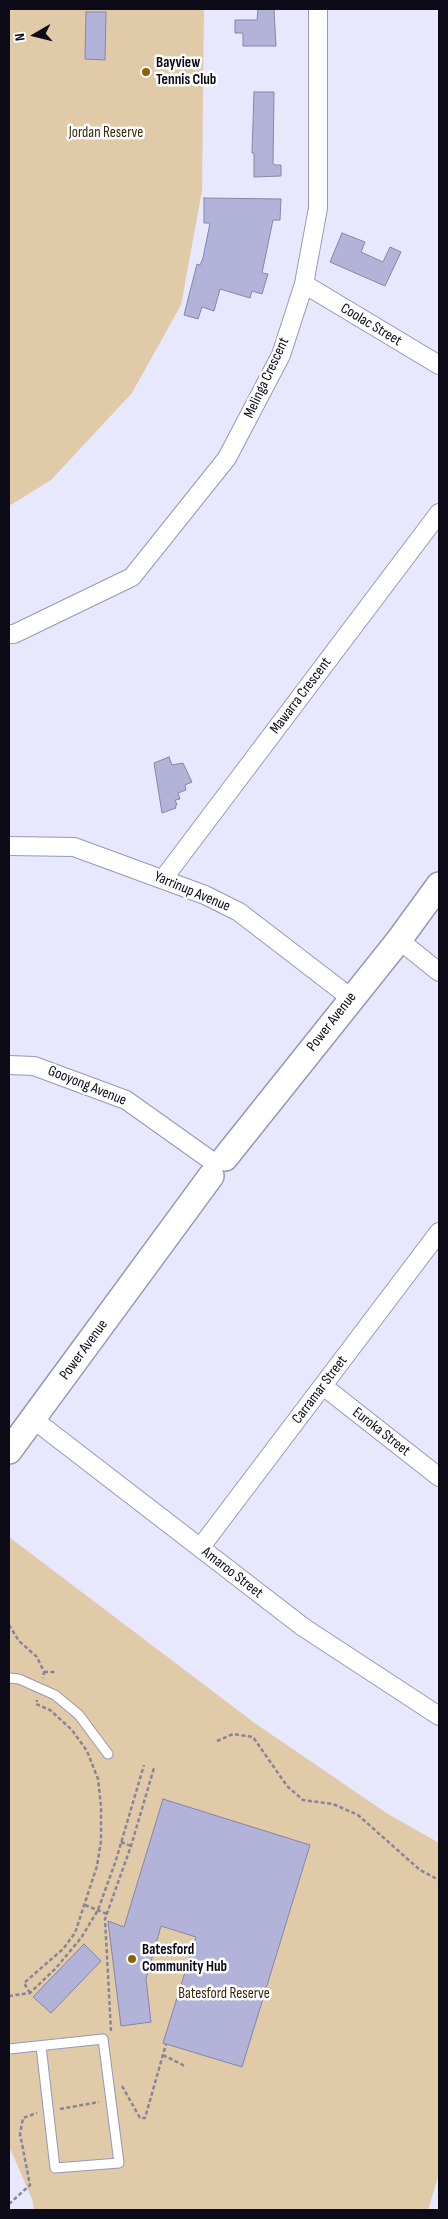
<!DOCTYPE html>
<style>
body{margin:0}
#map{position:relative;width:448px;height:2219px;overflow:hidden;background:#e7e7fd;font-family:"Sofia Sans Condensed",sans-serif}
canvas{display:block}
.frame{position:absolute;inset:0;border:10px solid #0b0a16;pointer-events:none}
.north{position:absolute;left:10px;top:10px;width:50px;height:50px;-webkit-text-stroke:4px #fff;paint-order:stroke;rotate:262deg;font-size:14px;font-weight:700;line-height:20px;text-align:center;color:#0b0a16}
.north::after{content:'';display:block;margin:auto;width:18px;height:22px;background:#0b0a16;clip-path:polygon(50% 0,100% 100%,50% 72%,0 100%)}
</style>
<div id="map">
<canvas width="448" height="2219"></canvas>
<div class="frame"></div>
<div class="north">N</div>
</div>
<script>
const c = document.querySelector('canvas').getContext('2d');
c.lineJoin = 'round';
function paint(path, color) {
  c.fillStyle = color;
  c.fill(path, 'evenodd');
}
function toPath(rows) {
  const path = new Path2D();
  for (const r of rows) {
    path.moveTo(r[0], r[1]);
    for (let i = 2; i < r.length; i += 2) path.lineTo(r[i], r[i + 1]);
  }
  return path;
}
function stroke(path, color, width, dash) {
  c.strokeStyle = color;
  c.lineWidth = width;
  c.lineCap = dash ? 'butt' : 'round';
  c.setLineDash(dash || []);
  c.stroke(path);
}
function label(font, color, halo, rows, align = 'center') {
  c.font = font + ' "Sofia Sans Condensed",sans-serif';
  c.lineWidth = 5;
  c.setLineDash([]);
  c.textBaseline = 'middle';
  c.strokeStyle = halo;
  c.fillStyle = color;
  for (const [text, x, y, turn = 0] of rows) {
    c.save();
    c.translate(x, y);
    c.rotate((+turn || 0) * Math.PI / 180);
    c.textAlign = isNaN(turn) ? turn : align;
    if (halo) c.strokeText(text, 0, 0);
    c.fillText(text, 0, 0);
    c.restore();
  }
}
paint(toPath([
 [9,9,204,9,202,191,181,305,132,393,51,480,9,506],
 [9,1537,256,1724,388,1814,439,1843,439,2174,428,2210,34,2210,32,2199,9,2146]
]), '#e1caa8');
const building = toPath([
 [258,9,274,9,276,46,243,46,243,33,235,33,235,20,257,20,258,9],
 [86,12,106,12,105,60,85,59,86,12],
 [254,92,274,92,273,163,275,165,281,165,281,176,254,177,254,153,252,153,254,92],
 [204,198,281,199,280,220,273,220,262,273,268,274,262,294,252,291,250,298,220,289,214,311,202,307,198,319,184,315,197,264,200,265,203,258,210,223,204,223,204,198],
 [342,233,365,242,361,252,383,262,390,247,401,252,385,286,330,262,342,233],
 [169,757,172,765,183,763,192,782,185,785,186,790,178,793,180,799,175,800,177,805,175,806,176,808,162,813,154,763,169,757],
 [163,1799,310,1845,242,2067,163,2043,196,1937,161,1926,146,1979,151,2022,121,2026,108,1921,124,1927,163,1799],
 [84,1944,101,1961,51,2013,33,1997,84,1944]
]);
paint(building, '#b3b3da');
stroke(building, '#8585a7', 1);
const lane = toPath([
 [9,1678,19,1679,55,1695,79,1715,108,1754],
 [9,2049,103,2039,119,2163,55,2168,41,2046]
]);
const street = toPath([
 [304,284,439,365],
 [9,634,14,634,132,577,227,458,281,355,304,284,318,208,318,9],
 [9,846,74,847,205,895,239,912,351,998],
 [163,879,439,513],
 [399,940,439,972],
 [9,1065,34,1066,126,1100,209,1159],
 [323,1386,439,1477],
 [33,1419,303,1627,439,1716],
 [200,1548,439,1232]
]);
const secondary = toPath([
 [225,1158,399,940,439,885],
 [9,1451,211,1176]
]);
stroke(lane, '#9797b9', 11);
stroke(street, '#9797b9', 20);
stroke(secondary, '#9797b9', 28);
stroke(toPath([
 [9,1625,19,1641,37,1657,44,1672,43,1678],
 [44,1672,55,1672],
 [217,1741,233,1734,253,1737,287,1786,303,1800,333,1804,358,1815,420,1870,439,1880],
 [121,1842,131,1846],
 [85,1905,107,1914],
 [30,1993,24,1983,63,1949,75,1933,97,1866,101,1841,101,1806,98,1779,87,1751,72,1730,50,1710,36,1704,37,1700],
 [9,1996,30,1993,56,1968,81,1938,98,1910,116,1860,144,1765],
 [111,2031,105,1919,131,1846,154,1768],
 [163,2055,185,2066],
 [122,2086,140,2118,145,2118,166,2044],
 [60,2109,99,2102],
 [9,2204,30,2185,20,2134,23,2118,37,2113]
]), '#868698', 2.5, [4, 2.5]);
stroke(lane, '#fff', 9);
stroke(street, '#fff', 18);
stroke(secondary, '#fff', 25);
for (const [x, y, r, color] of [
 [146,72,5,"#8d6207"],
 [132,1959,5,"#8d6207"]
]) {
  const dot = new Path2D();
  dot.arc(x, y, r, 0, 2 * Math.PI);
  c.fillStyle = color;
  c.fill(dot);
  stroke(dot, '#fff', 2);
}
label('bold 15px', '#0b0a16', '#fff', [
 ["Bayview",156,63],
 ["Tennis Club",156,80],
 ["Batesford",142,1950],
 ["Community Hub",142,1967]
], 'left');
label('15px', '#392709', '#fff', [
 ["Jordan Reserve",106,133],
 ["Batesford Reserve",224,1994]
]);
label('15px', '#0b0a16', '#fff', [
 ["Coolac Street",371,325,31],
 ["Melinga Crescent",267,378,-65],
 ["Mawarra Crescent",301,696,-53],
 ["Yarrinup Avenue",192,892,23],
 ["Power Avenue",332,1022,-52],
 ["Gooyong Avenue",87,1086,22],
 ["Power Avenue",84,1350,-54],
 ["Carramar Street",320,1390,-53],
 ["Euroka Street",381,1432,38],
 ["Amaroo Street",232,1573,38]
]);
</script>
